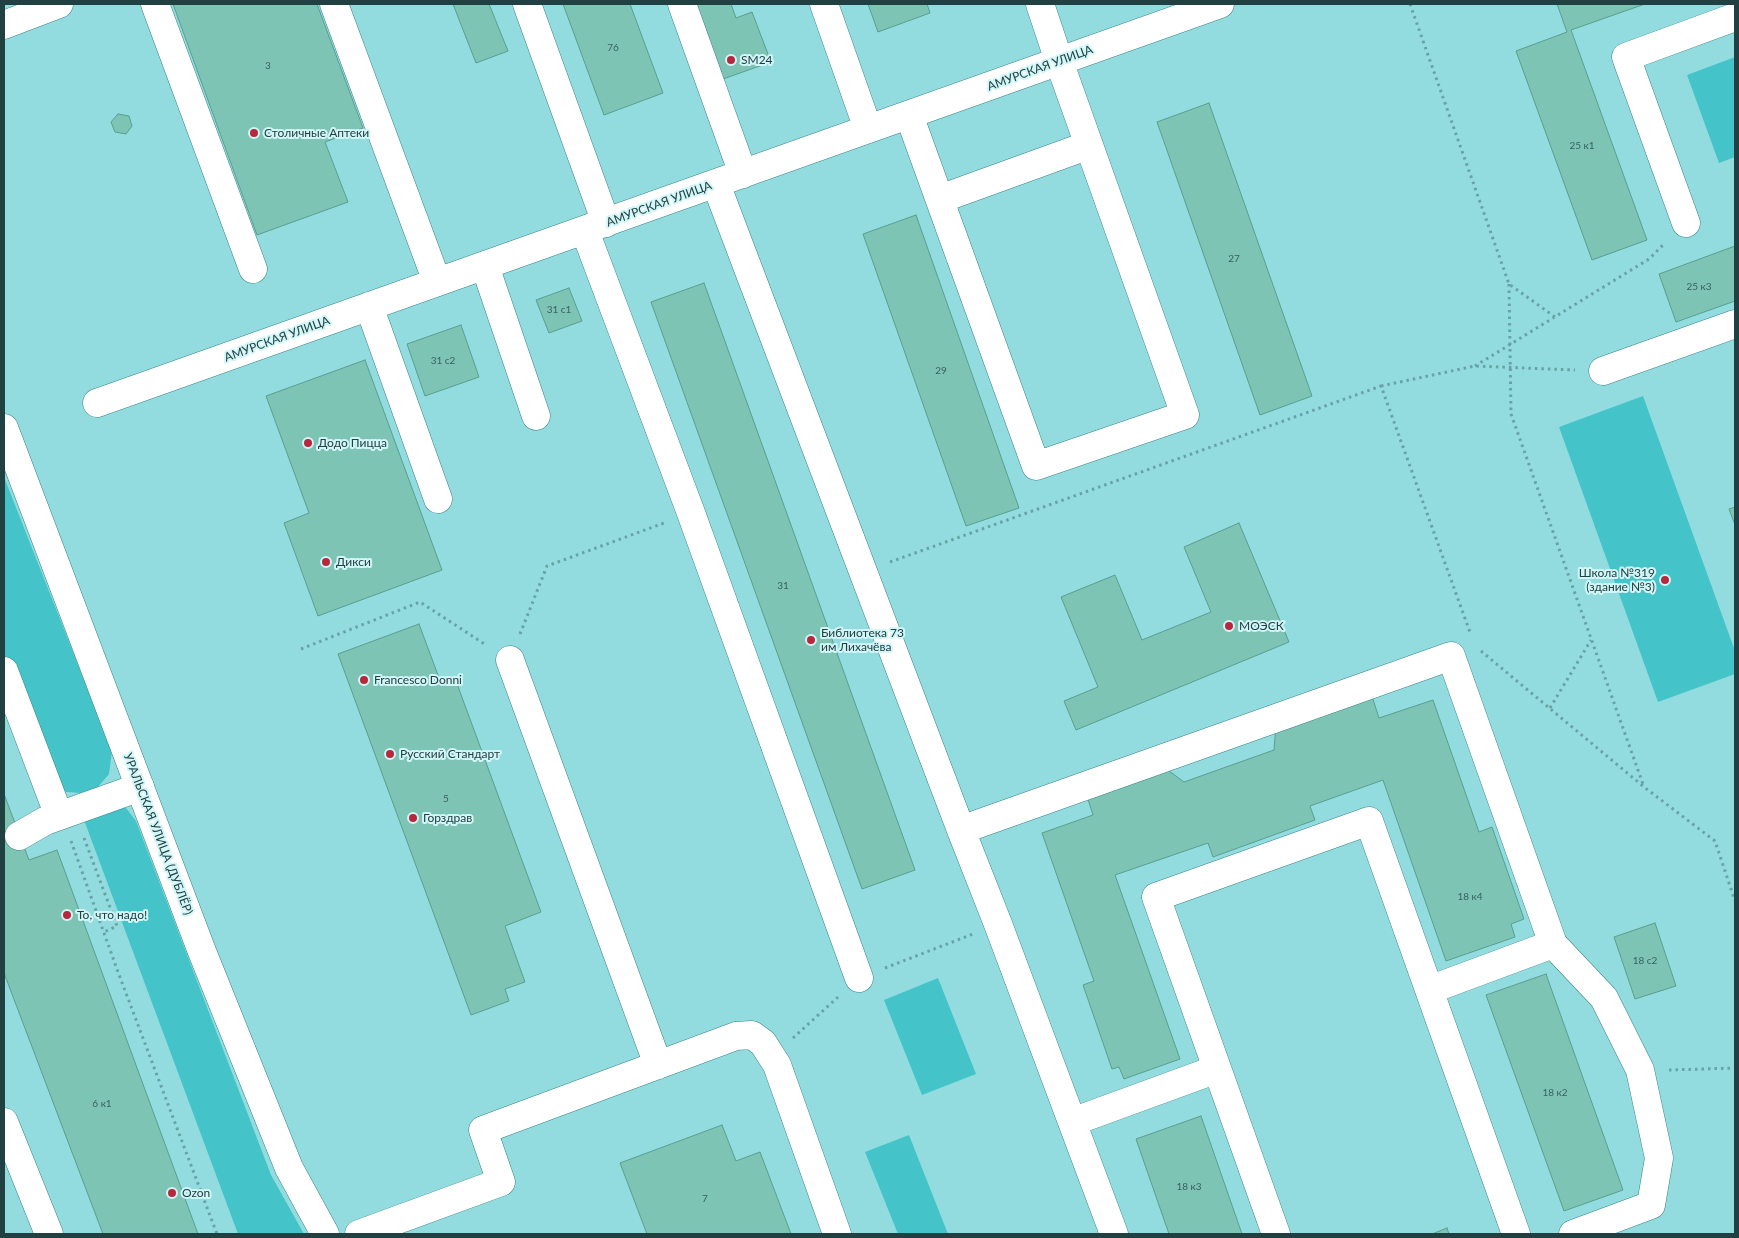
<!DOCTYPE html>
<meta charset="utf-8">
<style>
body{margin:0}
#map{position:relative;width:1739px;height:1238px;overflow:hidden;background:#92dcdf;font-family:Lato,sans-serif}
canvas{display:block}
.frame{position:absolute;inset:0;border:5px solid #214042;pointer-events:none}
</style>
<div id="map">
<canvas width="1739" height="1238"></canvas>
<div class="frame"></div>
</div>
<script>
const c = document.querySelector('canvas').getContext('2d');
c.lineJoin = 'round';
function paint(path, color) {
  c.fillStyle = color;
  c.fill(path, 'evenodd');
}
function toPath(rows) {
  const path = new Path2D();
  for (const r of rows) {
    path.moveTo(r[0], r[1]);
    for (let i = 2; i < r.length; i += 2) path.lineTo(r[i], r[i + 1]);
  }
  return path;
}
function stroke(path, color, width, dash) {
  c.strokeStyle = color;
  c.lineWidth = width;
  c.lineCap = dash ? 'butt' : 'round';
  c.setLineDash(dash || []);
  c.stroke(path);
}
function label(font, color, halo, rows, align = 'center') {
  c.font = font + ' Lato,sans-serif';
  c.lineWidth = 4;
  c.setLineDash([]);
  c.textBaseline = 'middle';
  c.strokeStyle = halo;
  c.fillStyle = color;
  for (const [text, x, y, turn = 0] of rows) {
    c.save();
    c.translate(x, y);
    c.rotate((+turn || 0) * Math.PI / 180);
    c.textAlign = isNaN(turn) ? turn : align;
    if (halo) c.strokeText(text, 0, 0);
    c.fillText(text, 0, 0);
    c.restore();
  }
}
paint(toPath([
 [1735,57,1735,157,1719,163,1687,75],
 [1643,396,1735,651,1735,674,1658,702,1559,427],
 [4,477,112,751,109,774,97,788,80,793,55,791,4,655],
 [112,807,126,808,136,821,271,1175,304,1234,238,1234,84,820],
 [938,978,976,1074,922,1095,884,1000],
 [909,1135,948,1234,898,1234,865,1152]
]), '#44c4c9');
const building = toPath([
 [173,4,317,4,363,128,325,142,348,202,257,235,173,4],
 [453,4,489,4,508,51,476,63,453,4],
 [563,4,630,4,663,93,604,115,563,4],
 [694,4,731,4,736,18,752,12,771,62,723,79,694,4],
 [868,4,927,4,930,13,878,32,868,4],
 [1557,4,1645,4,1571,30,1647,240,1592,260,1516,51,1567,32,1557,4],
 [1209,103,1312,396,1260,415,1157,122,1209,103],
 [118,114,129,116,132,126,126,134,115,132,111,122,118,114],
 [916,215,1019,508,966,526,863,234,916,215],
 [1735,246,1735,301,1676,322,1659,274,1735,246],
 [704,283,915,870,862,889,651,302,704,283],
 [569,288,582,321,549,333,536,300,569,288],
 [461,325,479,377,425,396,407,344,461,325],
 [365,360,442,570,318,616,284,523,309,513,266,396,365,360],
 [1735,507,1735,525,1729,509,1735,507],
 [1239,523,1289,642,1076,730,1064,701,1098,687,1061,597,1115,575,1142,640,1211,612,1184,547,1239,523],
 [419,624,442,686,456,681,541,912,505,926,525,982,505,989,509,1001,471,1015,338,654,419,624],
 [1370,690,1379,718,1433,700,1479,832,1492,827,1524,919,1511,924,1515,937,1446,961,1383,780,1310,806,1315,820,1213,857,1208,843,1115,875,1180,1059,1124,1079,1119,1067,1112,1069,1083,985,1094,981,1042,833,1093,815,1085,790,1161,765,1184,782,1274,750,1276,725,1370,690],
 [4,794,29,860,57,850,198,1234,103,1234,4,973,4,794],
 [1655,923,1676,986,1635,999,1614,937,1655,923],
 [1546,974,1623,1190,1564,1211,1486,995,1546,974],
 [1201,1116,1242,1234,1169,1234,1136,1139,1201,1116],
 [722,1125,736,1161,760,1152,791,1234,647,1234,620,1163,722,1125],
 [1447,1228,1449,1234,1432,1234,1447,1228]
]);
paint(building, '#7ec4b5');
stroke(building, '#589e8f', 1);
const minor = toPath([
 [155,4,253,269],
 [334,4,437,282],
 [527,4,606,223],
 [682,4,743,174],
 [824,4,868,129],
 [4,25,59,4],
 [909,115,1036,466,1185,415,1059,61,1040,4],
 [716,184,961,830,998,924,1114,1234],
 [940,199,1089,145],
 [1686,223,1626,57,1735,17],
 [585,231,691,513,859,978],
 [485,266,536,416],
 [369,306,438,499],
 [1603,371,1735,324],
 [97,403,1220,4],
 [510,660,658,1065],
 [4,671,59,816],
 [961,830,1451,656,1553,944,1604,998,1640,1070,1659,1158,1651,1205,1573,1234],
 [19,836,45,821,140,787],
 [1429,990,1553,944],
 [4,1122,49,1234],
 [1072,1122,1217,1069],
 [359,1234,501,1182,483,1130,736,1036,752,1035,763,1043,777,1065,837,1234],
 [1276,1234,1156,897,1369,821,1516,1234]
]);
const major = toPath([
 [4,428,201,949,289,1168,325,1234]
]);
stroke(minor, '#398588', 29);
stroke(major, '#398588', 29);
stroke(toPath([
 [1410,4,1509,284,1555,317],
 [1509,284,1511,414,1644,787],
 [1475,366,1649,259,1665,243],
 [1381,386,1475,366,1575,370],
 [890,562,1381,386,1471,635],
 [520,634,547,566,664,523],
 [301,649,420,602,486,645],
 [1481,651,1644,787,1715,841,1735,901],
 [1550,708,1591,640],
 [84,838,117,926,104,932],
 [71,841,118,972,217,1234],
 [885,968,973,934],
 [793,1038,838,997],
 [1669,1070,1735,1068]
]), '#68a2a5', 3, [2.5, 4]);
stroke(minor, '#fff', 28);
stroke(major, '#fff', 28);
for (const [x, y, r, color] of [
 [731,60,5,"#b8273c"],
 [254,133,5,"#b8273c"],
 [308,443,5,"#b8273c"],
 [326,562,5,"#b8273c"],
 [1665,580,5,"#b8273c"],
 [1229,626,5,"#b8273c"],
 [811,640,5,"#b8273c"],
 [364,680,5,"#b8273c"],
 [390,754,5,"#b8273c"],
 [413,818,5,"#b8273c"],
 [67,915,5,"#b8273c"],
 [172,1193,5,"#b8273c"]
]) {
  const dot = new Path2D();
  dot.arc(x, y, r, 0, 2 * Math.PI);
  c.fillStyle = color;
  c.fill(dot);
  stroke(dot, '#d2f6f7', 2);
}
label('10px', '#38615f', null, [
 ["76",613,48],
 ["3",268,66],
 ["25 к1",1582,146],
 ["27",1234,259],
 ["25 к3",1699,287],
 ["31 c1",559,310],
 ["31 с2",443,361],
 ["29",941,371],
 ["31",783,586],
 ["5",446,799],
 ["18 к4",1470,897],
 ["18 c2",1645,961],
 ["18 к2",1555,1093],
 ["6 к1",102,1104],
 ["18 к3",1189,1187],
 ["7",705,1199]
]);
label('12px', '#214042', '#d2f6f7', [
 ["SM24",741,60],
 ["Столичные Аптеки",264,133],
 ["Додо Пицца",318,443],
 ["Дикси",336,562],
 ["Школа №319",1655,573,"right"],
 ["(здание №3)",1655,587,"right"],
 ["МОЭСК",1239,626],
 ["Библиотека 73",821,633],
 ["им Лихачёва",821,647],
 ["Francesco Donni",374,680],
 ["Русский Стандарт",400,754],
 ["Горздрав",423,818],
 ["То, что надо!",77,915],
 ["Ozon",182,1193]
], 'left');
label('12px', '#214042', '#d2f6f7', [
 ["АМУРСКАЯ УЛИЦА",1040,68,-20],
 ["АМУРСКАЯ УЛИЦА",659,204,-20],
 ["АМУРСКАЯ УЛИЦА",277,339,-20],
 ["УРАЛЬСКАЯ УЛИЦА (ДУБЛЁР)",158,834,69]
]);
</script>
